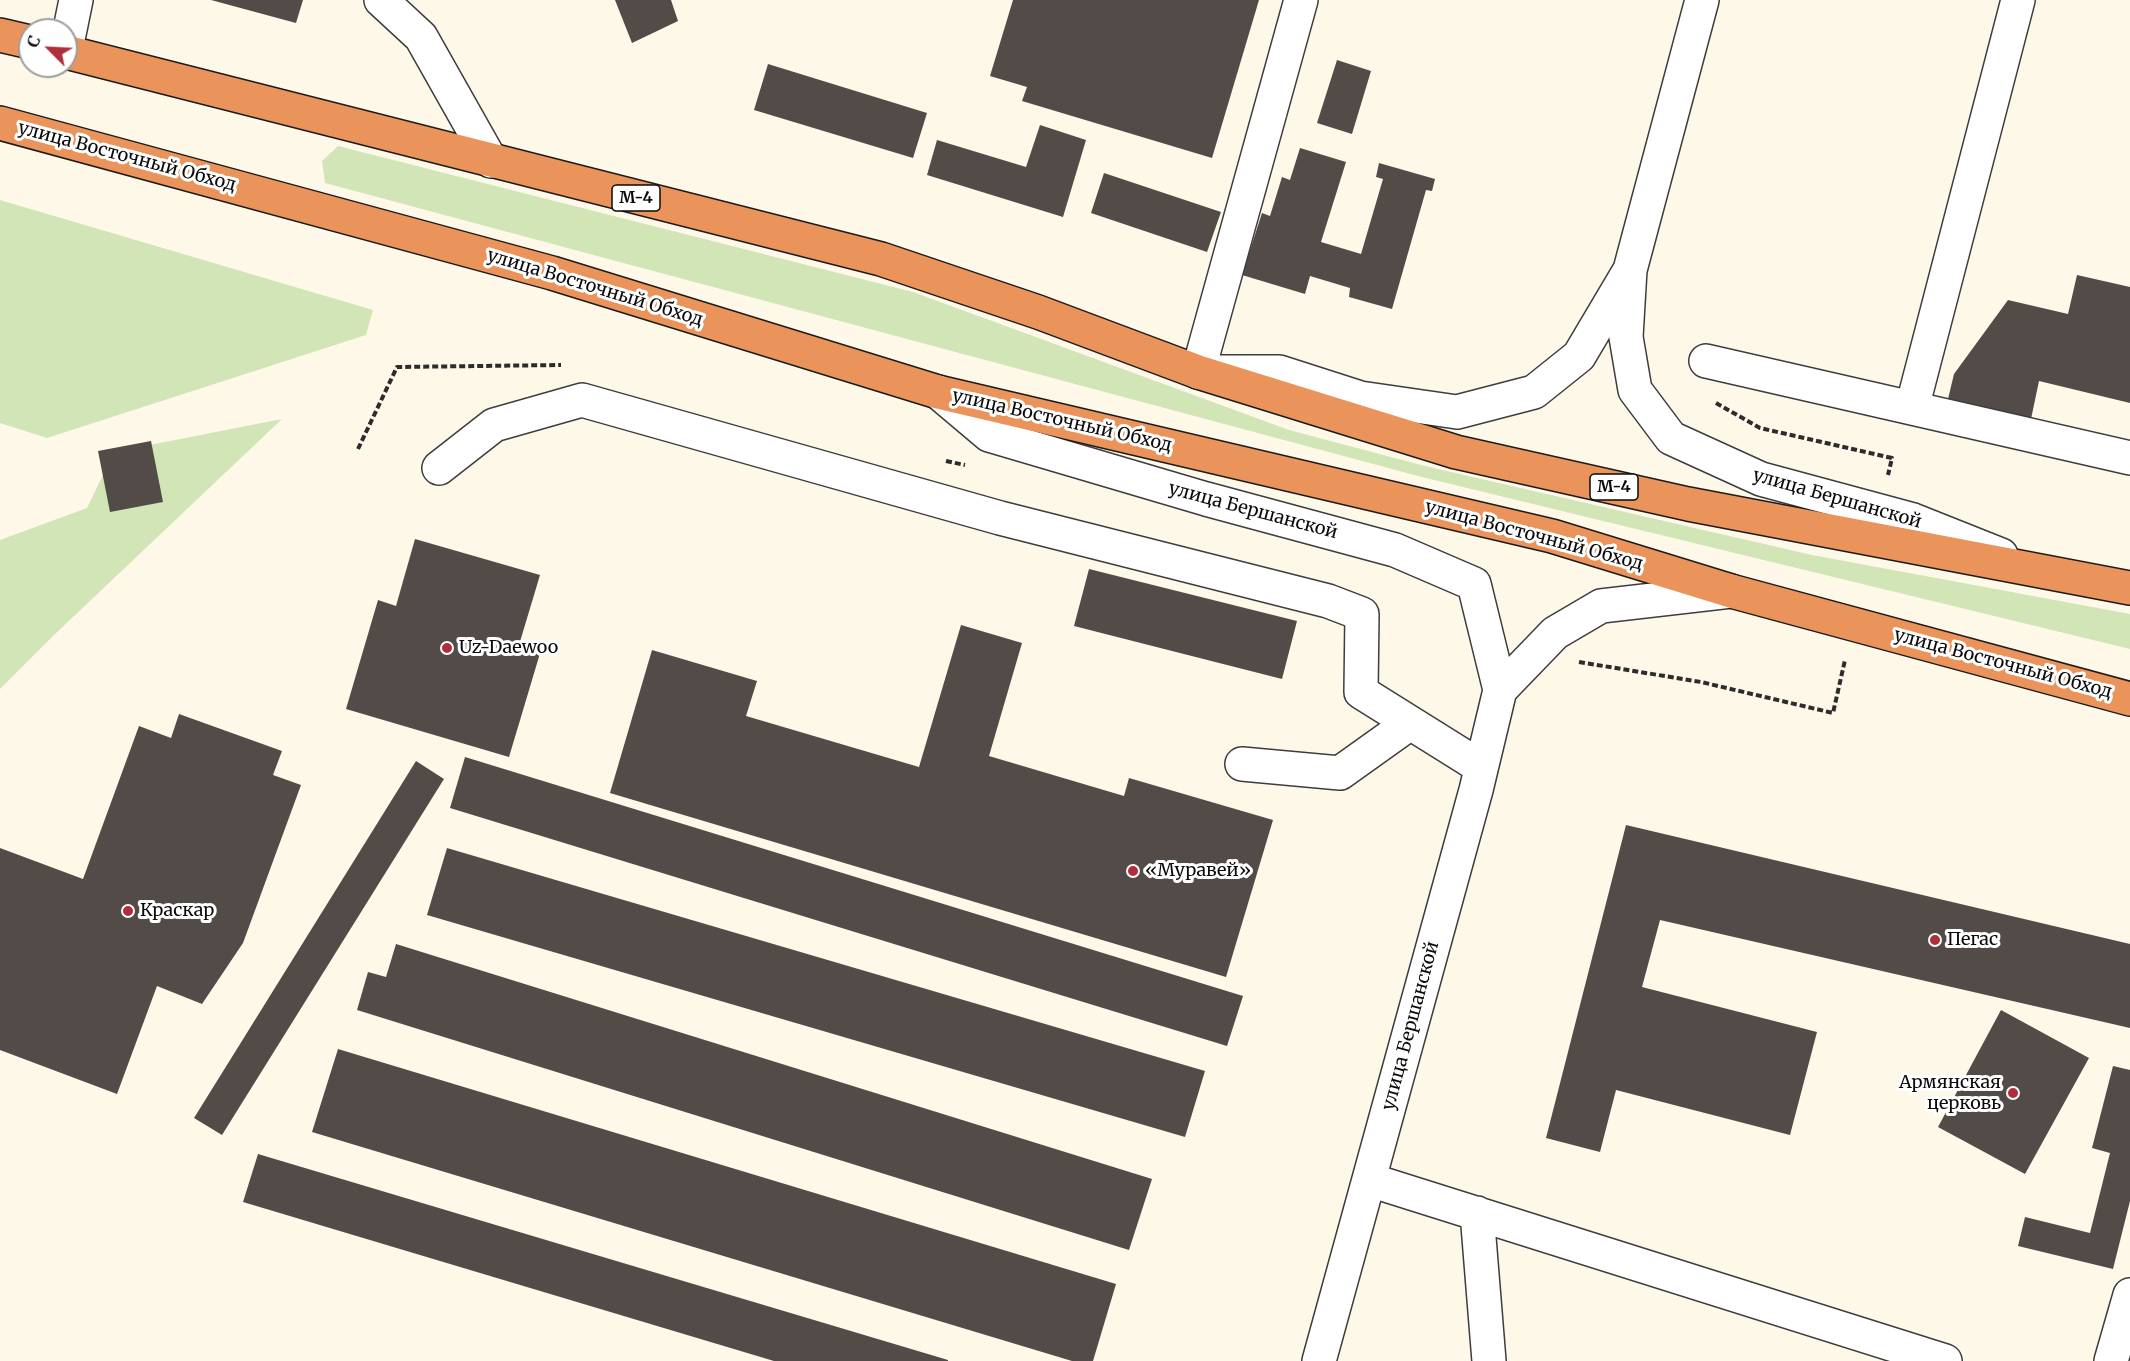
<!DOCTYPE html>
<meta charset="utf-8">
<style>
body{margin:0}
#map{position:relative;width:2130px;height:1361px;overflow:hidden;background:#fef8e9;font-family:Merriweather,serif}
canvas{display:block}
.north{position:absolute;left:18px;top:18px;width:60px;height:60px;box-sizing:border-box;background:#fff;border:2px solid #9d9d9d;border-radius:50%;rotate:294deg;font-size:16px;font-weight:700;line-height:24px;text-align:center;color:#0a0a0a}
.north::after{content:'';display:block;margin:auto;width:21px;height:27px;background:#b02d3b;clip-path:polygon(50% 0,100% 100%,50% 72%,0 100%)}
</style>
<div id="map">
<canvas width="2130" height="1361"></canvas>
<div class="north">С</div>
</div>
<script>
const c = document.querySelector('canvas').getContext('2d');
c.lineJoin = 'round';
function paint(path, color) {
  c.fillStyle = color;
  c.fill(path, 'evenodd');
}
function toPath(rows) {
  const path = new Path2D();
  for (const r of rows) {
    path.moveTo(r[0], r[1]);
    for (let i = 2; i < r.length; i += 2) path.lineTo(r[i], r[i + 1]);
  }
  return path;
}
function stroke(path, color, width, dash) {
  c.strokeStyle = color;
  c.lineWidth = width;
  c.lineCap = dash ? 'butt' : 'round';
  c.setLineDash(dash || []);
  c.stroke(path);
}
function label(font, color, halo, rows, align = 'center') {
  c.font = font + ' Merriweather,serif';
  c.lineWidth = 6;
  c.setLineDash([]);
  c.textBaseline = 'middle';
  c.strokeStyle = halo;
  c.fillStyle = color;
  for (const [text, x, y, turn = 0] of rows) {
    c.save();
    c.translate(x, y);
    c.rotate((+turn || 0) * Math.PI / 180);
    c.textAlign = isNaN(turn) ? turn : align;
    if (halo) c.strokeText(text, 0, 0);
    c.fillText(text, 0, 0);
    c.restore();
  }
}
paint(toPath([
 [338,146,913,292,1289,430,1425,466,1812,555,2130,614,2130,649,1422,477,325,183,322,161],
 [0,200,373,310,366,335,47,438,0,423],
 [282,419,54,635,0,689,0,540,87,508,114,452]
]), '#d1e5b6');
paint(toPath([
 [211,0,303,0,296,23],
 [615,0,671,0,678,21,632,43],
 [1013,0,1259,0,1212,158,1022,101,1027,87,990,76],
 [1337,60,1371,71,1352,134,1317,123],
 [768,64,927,113,913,158,754,110],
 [1040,125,1086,140,1063,217,927,175,937,140,1026,167],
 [1300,148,1346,162,1321,242,1361,254,1383,179,1376,177,1379,163,1435,179,1432,191,1426,190,1392,309,1349,297,1350,288,1310,276,1305,294,1242,275,1262,213,1270,216,1282,177,1290,180],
 [1104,173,1221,212,1207,252,1091,213],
 [2077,275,2130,287,2130,403,2039,381,2031,419,1948,399,1954,374,2008,300,2068,314],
 [151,441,163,502,110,512,98,451],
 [415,539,540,575,519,645,541,650,509,757,346,709,378,600,396,606],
 [1089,569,1297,621,1282,679,1074,626],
 [961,625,1022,643,989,756,1124,796,1129,778,1273,820,1226,977,610,793,652,650,757,681,746,716,919,767],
 [179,714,282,751,273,775,301,785,243,943,202,1004,157,986,117,1094,0,1050,0,848,83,879,139,726,171,738],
 [465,757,1243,996,1227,1046,450,808],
 [416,761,444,779,222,1135,194,1118],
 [1626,825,2130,944,2130,1028,1660,920,1642,987,1817,1032,1790,1135,1616,1090,1600,1152,1546,1138],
 [447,848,1205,1071,1185,1137,427,915],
 [396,944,1152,1179,1129,1250,357,1010,368,972,386,977],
 [2001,1010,2089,1058,2025,1174,1938,1127],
 [338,1049,1116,1284,1093,1361,1072,1361,312,1132],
 [2113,1066,2130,1070,2130,1201,2113,1269,2018,1246,2025,1217,2090,1233,2110,1153,2092,1148],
 [258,1154,948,1360,948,1361,774,1361,243,1202]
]), '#524b47');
const minor = toPath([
 [381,0,421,37,491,161],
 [1301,0,1198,372,1279,372,1360,398,1457,412,1534,392,1579,356,1630,270],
 [1702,0,1630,270,1626,337,1635,390,1671,438,1761,479,1913,520,2001,555],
 [66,49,76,0],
 [1706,361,2130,458],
 [938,392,989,435,1206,499,1395,550,1474,584,1500,690,1476,790,1319,1361],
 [1912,408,2018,0],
 [439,468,494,425,582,400,1000,518,1328,601,1362,614,1361,692,1481,767],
 [1500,690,1555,633,1601,606,1731,591],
 [1242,764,1340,773,1410,723],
 [1370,1180,1945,1361],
 [1477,1213,1489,1361],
 [2111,1361,2130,1295]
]);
const highway = toPath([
 [0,35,30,42],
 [66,52,881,259,1038,312,1198,372,1456,452,1688,504,2130,588],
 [0,123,552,273,938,392,1552,536,1731,591,2130,699]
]);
stroke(minor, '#3d3d3d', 36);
stroke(highway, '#1b1b1b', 36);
stroke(toPath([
 [1716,403,1760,428,1892,458,1888,475],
 [358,449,397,367,561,365],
 [946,461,965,465],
 [1579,662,1701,682,1833,713,1845,660]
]), '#2c2c2c', 4, [6, 3]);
stroke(minor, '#fff', 33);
stroke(highway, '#ea935a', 33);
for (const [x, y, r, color] of [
 [447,648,6,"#b02d3b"],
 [1133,871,6,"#b02d3b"],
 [128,911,6,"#b02d3b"],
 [1935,940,6,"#b02d3b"],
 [2013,1093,6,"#b02d3b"]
]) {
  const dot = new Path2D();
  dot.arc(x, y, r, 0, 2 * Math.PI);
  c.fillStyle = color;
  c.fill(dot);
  stroke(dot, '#fff', 2);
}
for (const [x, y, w] of [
 [636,198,48],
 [1614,487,48]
]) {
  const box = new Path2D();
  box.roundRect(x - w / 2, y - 13, w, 26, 4.5);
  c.fillStyle = '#fff';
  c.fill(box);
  stroke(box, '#0a0a0a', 1.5);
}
label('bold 16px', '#0a0a0a', null, [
 ["М-4",636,198],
 ["М-4",1614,487]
]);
label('18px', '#0a0a0a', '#fff', [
 ["улица Восточный Обход",127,157,15],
 ["улица Восточный Обход",595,288,17],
 ["улица Восточный Обход",1062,421,13],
 ["улица Бершанской",1837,499,16],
 ["улица Бершанской",1253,511,15],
 ["улица Восточный Обход",1534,536,15],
 ["улица Восточный Обход",2003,664,15],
 ["улица Бершанской",1411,1026,-75]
]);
label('18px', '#0a0a0a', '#fff', [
 ["Uz-Daewoo",459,648],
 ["«Муравей»",1145,871],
 ["Краскар",140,911],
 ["Пегас",1947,940],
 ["Армянская",2001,1083,"right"],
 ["церковь",2001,1104,"right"]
], 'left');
</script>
